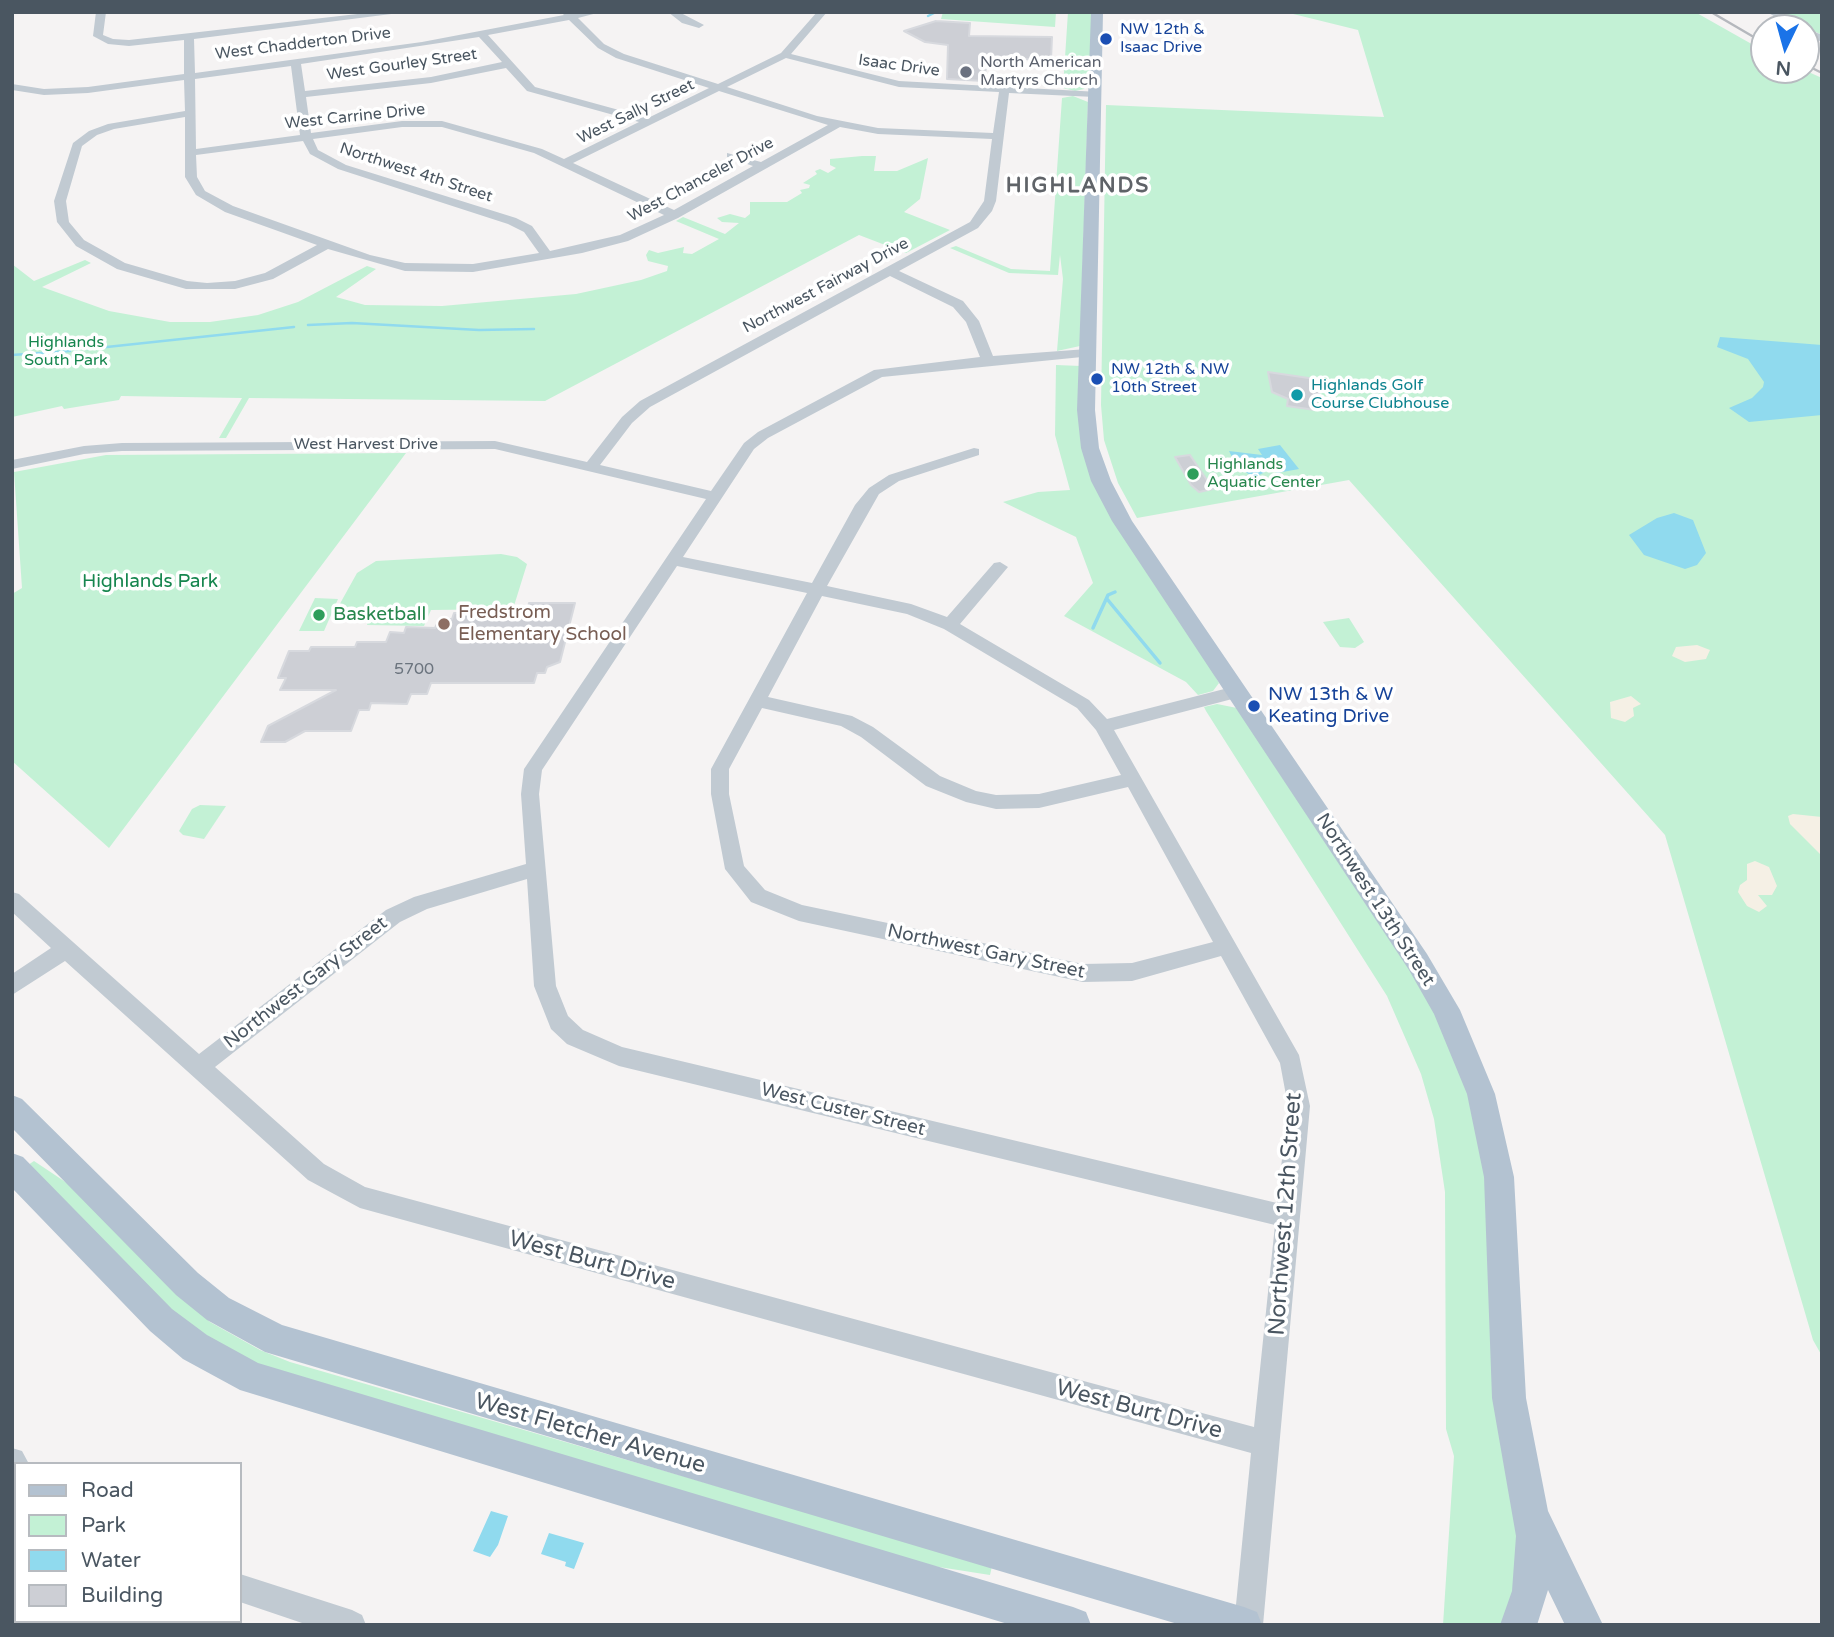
<!DOCTYPE html>
<style>
body{margin:0}
#map{position:relative;width:1834px;height:1637px;overflow:hidden;background:#f5f3f3;font-family:"Varela Round",sans-serif}
canvas{display:block}
.frame{position:absolute;inset:0;border:14px solid #4a5661;pointer-events:none}
.legend{position:absolute;left:14px;top:1462px;width:228px;height:161px;box-sizing:border-box;background:#fff;border:2px solid #b7bbc0;margin:0;padding:9px 12px;list-style:none;font-size:21px;color:#4a5661}
.legend li{display:flex;align-items:center;gap:14px;height:35px}
.legend b{width:35px;border:2px solid #b7bbc0}
.north{position:absolute;left:1750px;top:14px;width:70px;height:70px;box-sizing:border-box;background:#fff;border:2px solid #b7bbc0;border-radius:50%;rotate:185deg;font-size:19px;font-weight:700;line-height:28px;text-align:center;color:#4a5661}
.north::after{content:'';display:block;margin:auto;width:24px;height:32px;background:#1a73e8;clip-path:polygon(50% 0,100% 100%,50% 72%,0 100%)}
</style>
<div id="map">
<canvas width="1834" height="1637"></canvas>
<div class="frame"></div>
<ul class="legend">
<li><b style="height:9px;background:#b3c2d1"></b>Road</li>
<li><b style="height:19px;background:#c3f1d5"></b>Park</li>
<li><b style="height:19px;background:#90daee"></b>Water</li>
<li><b style="height:19px;background:#cdcfd5"></b>Building</li>
</ul>
<div class="north">N</div>
</div>
<script>
const c = document.querySelector('canvas').getContext('2d');
c.lineJoin = 'round';
function paint(path, color) {
  c.fillStyle = color;
  c.fill(path, 'evenodd');
}
function toPath(rows) {
  const path = new Path2D();
  for (const r of rows) {
    path.moveTo(r[0], r[1]);
    for (let i = 2; i < r.length; i += 2) path.lineTo(r[i], r[i + 1]);
  }
  return path;
}
function stroke(path, color, width, dash) {
  c.strokeStyle = color;
  c.lineWidth = width;
  c.lineCap = dash ? 'butt' : 'round';
  c.setLineDash(dash || []);
  c.stroke(path);
}
function label(font, color, halo, rows, align = 'center') {
  c.font = font + ' "Varela Round",sans-serif';
  c.lineWidth = 7;
  c.setLineDash([]);
  c.textBaseline = 'middle';
  c.strokeStyle = halo;
  c.fillStyle = color;
  for (const [text, x, y, turn = 0] of rows) {
    c.save();
    c.translate(x, y);
    c.rotate((+turn || 0) * Math.PI / 180);
    c.textAlign = isNaN(turn) ? turn : align;
    if (halo) c.strokeText(text, 0, 0);
    c.fillText(text, 0, 0);
    c.restore();
  }
}
paint(toPath([
 [943,12,1056,12,1055,27,941,19],
 [1068,12,1092,12,1089,83,1084,89,1075,91,1063,88],
 [1285,12,1695,12,1764,51,1764,70,1804,70,1822,78,1822,1356,1813,1340,1665,835,1349,480,1137,518,1118,483,1104,440,1101,405,1106,105,1384,117,1358,30],
 [1778,12,1822,12,1822,35,1805,27],
 [1073,96,1088,102,1080,346,1057,351,1063,279,1060,255,1058,275,1009,273,950,248,956,246,1011,269,1050,271,1062,98],
 [862,156,876,156,874,171,897,171,928,158,920,199,904,212,950,230,906,253,859,235,545,401,249,398,226,438,219,438,242,398,121,396,119,400,64,409,62,406,12,417,12,264,34,281,85,260,91,263,42,287,109,311,170,322,210,322,258,315,298,302,367,266,376,269,336,297,365,305,442,306,576,294,641,280,667,271,668,266,648,261,646,255,649,250,658,253,684,247,683,253,692,254,719,239,676,221,683,217,725,234,739,223,722,222,717,218,730,214,745,218,750,214,750,202,787,202,802,193,800,190,809,188,810,185,803,183,817,174,815,171,820,169,828,173,836,168,830,165,830,159],
 [1056,365,1081,366,1081,428,1219,683,1213,691,1198,695,1186,682,1064,616,1093,583,1076,537,1003,502,1038,492,1070,490,1055,435],
 [406,453,109,848,12,761,12,594,22,588,14,472,106,455],
 [501,554,517,557,527,564,513,609,431,610,424,626,367,625,369,618,332,618,357,573,376,561],
 [315,598,338,599,324,631,299,631],
 [1349,618,1364,642,1355,648,1340,647,1323,622],
 [1217,704,1237,708,1417,981,1439,1019,1472,1105,1482,1152,1523,1575,1501,1625,1443,1625,1454,1456,1446,1429,1445,1192,1434,1119,1421,1074,1387,996,1206,711,1204,707],
 [200,805,226,806,204,839,183,835,179,831,192,809],
 [34,1161,73,1187,210,1322,260,1350,290,1362,992,1566,990,1575,926,1565,285,1375,240,1357,174,1314,28,1165]
]), '#c3f1d5');
paint(toPath([
 [1697,645,1710,650,1706,659,1685,662,1672,656,1676,647],
 [1631,696,1641,704,1633,708,1634,716,1625,722,1611,718,1610,702],
 [1793,814,1822,817,1822,856,1790,824,1788,816],
 [1755,861,1769,867,1777,886,1772,895,1758,895,1767,906,1759,912,1747,906,1738,892,1740,885,1747,880,1747,864]
]), '#f5f0e5');
paint(toPath([
 [1720,337,1822,345,1822,415,1749,422,1729,408,1752,398,1763,387,1764,382,1748,359,1717,347],
 [1280,445,1299,469,1277,473,1272,468,1254,478,1236,465,1229,451,1262,455,1258,449],
 [1674,513,1693,520,1706,553,1697,565,1685,569,1644,555,1629,535,1657,518],
 [491,1511,508,1516,498,1545,490,1557,473,1551],
 [549,1533,584,1543,574,1569,565,1566,566,1562,541,1554]
]), '#90daee');
stroke(toPath([
 [928,16,936,12],
 [308,325,352,323,479,330,534,329],
 [88,349,294,327],
 [12,355,70,351]
]), '#90daee', 2.5);
stroke(toPath([
 [1107,599,1160,663],
 [1093,628,1108,595,1115,592]
]), '#90daee', 3.5);
const building = toPath([
 [936,21,970,23,969,36,1052,37,1051,60,1024,59,1023,68,986,67,984,81,947,79,948,45,925,42,904,31,936,21],
 [1268,372,1322,380,1315,410,1287,406,1288,399,1272,392,1268,372],
 [1190,455,1213,489,1199,492,1191,485,1175,457,1190,455],
 [529,603,575,603,560,662,547,667,545,673,537,673,534,683,431,683,427,694,411,694,407,704,371,703,369,710,359,710,351,731,305,731,285,742,261,742,268,726,336,690,280,690,286,678,278,678,289,651,309,651,311,647,355,647,357,642,386,642,390,632,404,633,406,627,435,628,439,619,452,619,454,613,471,613,469,618,525,618,529,603]
]);
paint(building, '#cdcfd5');
stroke(building, '#d7d9de', 2);
paint(toPath([
 [96,12,106,12,103,35,113,39,129,40,375,12,407,12,194,39,195,73,422,42,564,15,561,12,601,12,578,18,604,44,624,54,718,84,781,53,817,12,827,12,791,54,899,81,1099,92,1099,96,1095,97,1009,93,996,201,992,211,978,228,899,271,963,301,979,321,993,356,1087,349,1092,350,1092,356,882,377,768,438,754,449,683,557,812,583,855,505,869,488,889,475,974,448,979,449,979,455,899,481,879,494,827,586,911,604,947,617,994,563,1000,562,1008,567,960,624,1089,700,1107,719,1236,686,1245,692,1236,698,1114,730,1299,1055,1310,1106,1263,1625,1234,1625,1251,1453,360,1208,308,1180,65,961,12,995,12,974,51,948,12,912,12,892,19,894,199,1054,386,910,414,897,526,864,521,794,524,769,706,499,495,449,122,451,84,454,12,469,12,460,84,446,122,443,495,441,587,462,622,417,640,401,970,222,984,201,992,139,878,134,840,127,678,218,628,241,582,253,473,272,405,271,328,249,273,279,235,289,186,289,117,269,76,246,57,222,54,201,73,143,89,131,108,124,185,111,184,80,88,93,44,95,12,90,12,84,44,89,88,87,184,74,184,40,129,46,108,44,93,36,96,12],
 [569,20,598,48,616,58,709,88,648,118,535,87,488,35,569,20],
 [479,37,502,62,431,77,305,91,301,64,479,37],
 [786,58,899,87,999,92,993,133,878,128,817,116,727,87,786,58],
 [291,66,300,135,196,149,195,79,291,66],
 [506,68,527,91,639,122,564,159,542,149,442,121,402,121,311,133,306,97,431,83,506,68],
 [719,91,828,125,761,162,727,153,727,157,753,166,674,210,573,163,719,91],
 [185,117,185,177,196,195,225,212,317,245,265,273,235,281,207,283,187,281,125,263,84,240,69,222,66,201,82,146,97,135,114,129,185,117],
 [402,127,442,127,534,153,664,215,620,235,550,251,532,226,516,218,346,165,318,150,313,139,402,127],
 [303,141,310,154,338,169,508,224,524,232,539,253,473,264,405,263,370,255,233,206,205,191,197,177,196,155,303,141],
 [890,276,953,307,966,322,980,357,874,370,758,432,744,443,711,491,600,465,632,423,650,407,890,276],
 [677,566,807,593,711,769,711,794,725,869,751,902,799,921,1083,982,1132,981,1221,956,1280,1063,1288,1106,1277,1203,622,1047,583,1030,568,1016,556,986,539,794,542,770,677,566],
 [822,596,907,614,944,629,1077,708,1096,730,1121,775,1039,794,996,795,976,791,940,776,873,727,852,716,768,697,822,596],
 [762,708,841,726,861,737,926,786,966,802,996,809,1039,808,1128,787,1213,942,1132,963,1083,964,802,905,765,890,744,866,729,794,729,769,762,708],
 [527,879,534,986,551,1029,567,1044,619,1066,1275,1225,1254,1427,365,1187,324,1164,215,1067,400,922,427,909,527,879],
 [668,12,679,12,704,25,699,28,682,23,668,12],
 [1767,12,1779,12,1806,28,1794,28,1767,12],
 [1806,28,1822,35,1822,42,1806,35,1806,28],
 [12,1448,22,1451,29,1464,16,1464,16,1478,12,1477,12,1448],
 [240,1574,352,1610,362,1615,366,1625,308,1625,240,1602,240,1574]
]), '#c1cad2');
paint(toPath([
 [1091,12,1103,12,1095,410,1099,448,1111,481,1132,521,1427,954,1460,1010,1495,1094,1514,1177,1526,1398,1548,1511,1603,1625,1565,1625,1548,1590,1537,1625,1500,1625,1512,1591,1516,1536,1492,1398,1484,1177,1467,1094,1434,1014,1409,970,1112,521,1091,481,1081,448,1077,410,1091,12],
 [12,1095,22,1099,198,1273,229,1298,282,1325,1244,1607,1257,1612,1262,1625,1181,1625,265,1352,207,1320,176,1295,12,1128,12,1095],
 [12,1153,23,1157,172,1309,207,1335,258,1363,1073,1607,1086,1612,1091,1625,1011,1625,240,1390,183,1359,150,1331,12,1188,12,1153]
]), '#b3c2d1');
stroke(toPath([
 [1711,12,1764,43],
 [1806,65,1822,73]
]), '#b5b8bd', 2.5);
for (const [x, y, r, color] of [
 [1106,39,7,"#1a4fb4"],
 [966,72,7,"#6b7280"],
 [1097,379,7,"#1a4fb4"],
 [1297,395,7,"#0f9aa8"],
 [1193,474,7,"#2e9e5b"],
 [319,615,7,"#2e9e5b"],
 [444,624,7,"#8d6e63"],
 [1254,706,7,"#1a4fb4"]
]) {
  const dot = new Path2D();
  dot.arc(x, y, r, 0, 2 * Math.PI);
  c.fillStyle = color;
  c.fill(dot);
  stroke(dot, '#fff', 2.5);
}
label('16px', '#164399', '#fff', [
 ["NW 12th &",1120,30],
 ["Isaac Drive",1120,48],
 ["NW 12th & NW",1111,370],
 ["10th Street",1111,388]
], 'left');
label('16px', '#4a5661', '#fff', [
 ["West Chadderton Drive",303,44,-7],
 ["West Gourley Street",402,65,-8],
 ["Isaac Drive",899,66,8],
 ["West Sally Street",636,112,-26],
 ["West Carrine Drive",355,117,-6],
 ["Northwest 4th Street",416,173,18],
 ["West Chanceler Drive",701,180,-28],
 ["Northwest Fairway Drive",826,286,-28],
 ["West Harvest Drive",366,445]
]);
label('16px', '#5b616d', '#fff', [
 ["North American",980,63],
 ["Martyrs Church",980,81]
], 'left');
label('16px', '#17864f', '#fff', [
 ["Highlands",66,343],
 ["South Park",66,361]
]);
label('16px', '#0d838f', '#fff', [
 ["Highlands Golf",1311,386],
 ["Course Clubhouse",1311,404]
], 'left');
label('16px', '#27864d', '#fff', [
 ["Highlands",1207,465],
 ["Aquatic Center",1207,483]
], 'left');
label('16px', '#6b747e', null, [
 ["5700",414,670]
]);
label('19px', '#17864f', '#fff', [
 ["Highlands Park",150,582]
]);
label('19px', '#785e54', '#fff', [
 ["Fredstrom",458,613],
 ["Elementary School",458,635]
], 'left');
label('19px', '#27864d', '#fff', [
 ["Basketball",333,615]
], 'left');
label('19px', '#164399', '#fff', [
 ["NW 13th & W",1268,695],
 ["Keating Drive",1268,717]
], 'left');
label('19px', '#4a5661', '#fff', [
 ["Northwest 13th Street",1375,900,57],
 ["Northwest Gary Street",986,952,12],
 ["Northwest Gary Street",306,983,-38],
 ["West Custer Street",843,1110,14]
]);
c.letterSpacing = '2px';
label('bold 21px', '#5f6368', '#fff', [
 ["HIGHLANDS",1078,186]
]);
c.letterSpacing = '0px';
label('23px', '#4a5661', '#fff', [
 ["Northwest 12th Street",1286,1214,-86],
 ["West Burt Drive",592,1261,15],
 ["West Burt Drive",1139,1410,15],
 ["West Fletcher Avenue",590,1434,16]
]);
</script>
